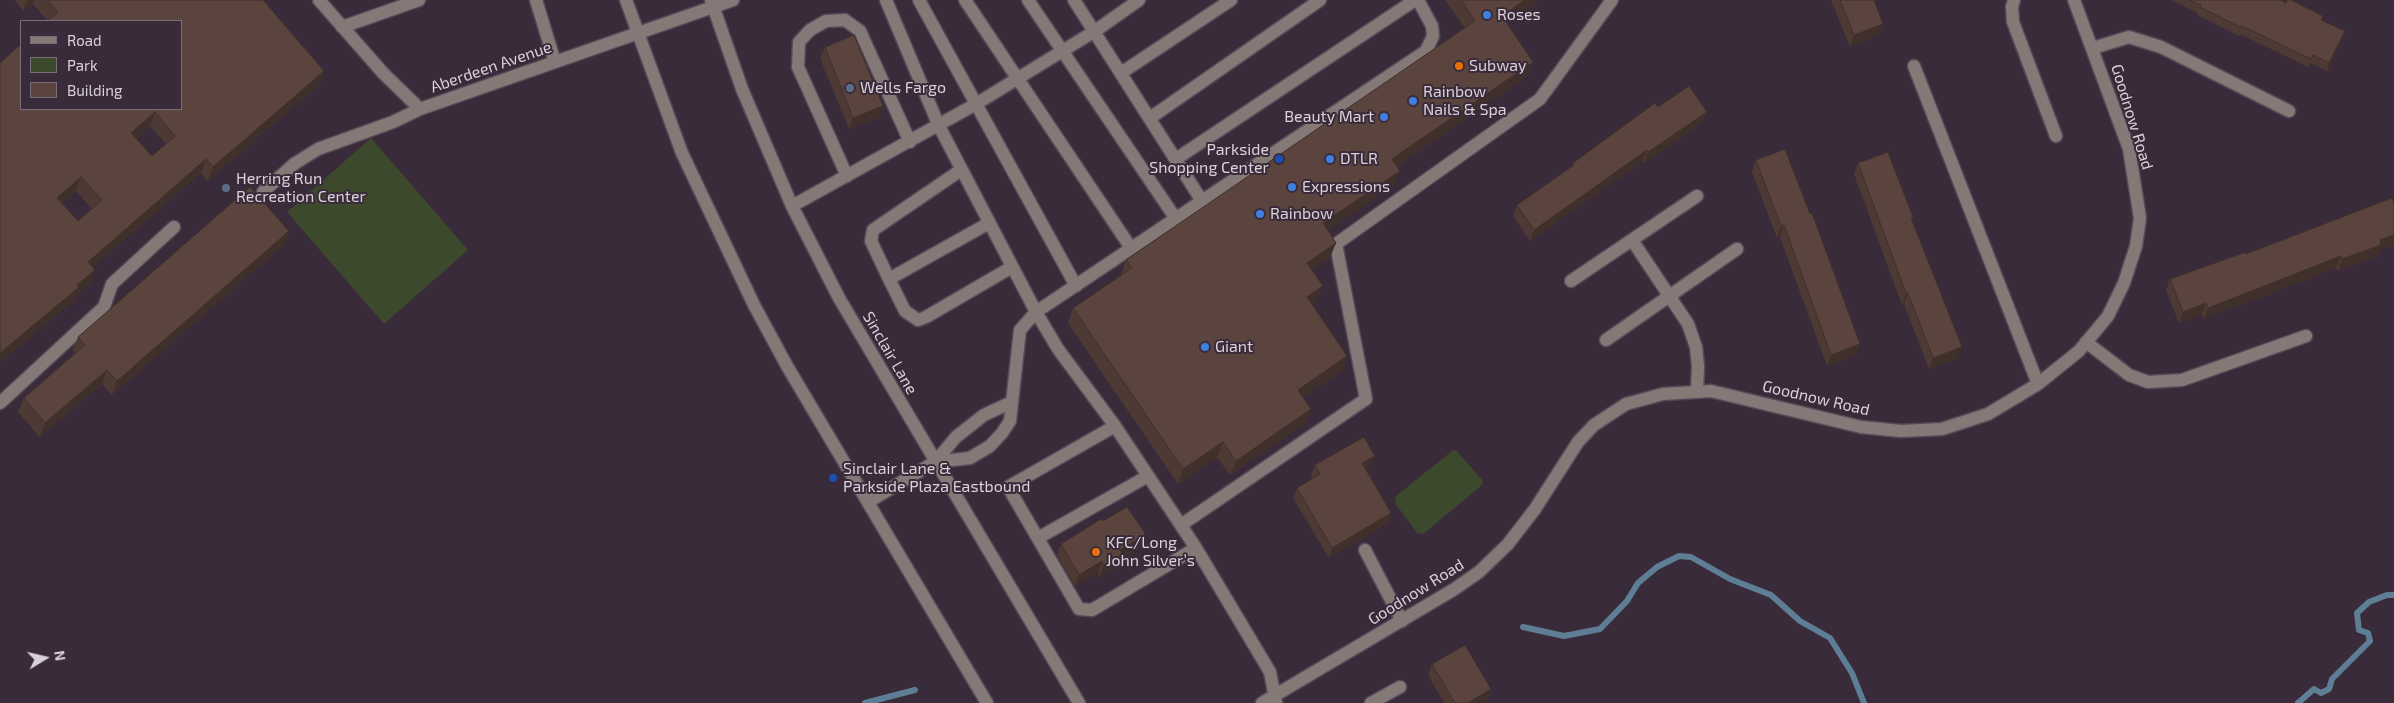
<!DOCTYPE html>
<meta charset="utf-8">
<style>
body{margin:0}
#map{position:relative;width:2394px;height:703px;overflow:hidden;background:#3a2b3a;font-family:"Exo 2",sans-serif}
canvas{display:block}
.legend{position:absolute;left:20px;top:20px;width:162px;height:90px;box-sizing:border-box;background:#3a2b3a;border:1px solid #7a6d7a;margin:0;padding:6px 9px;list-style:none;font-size:15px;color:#dbd1da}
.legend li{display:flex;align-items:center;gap:10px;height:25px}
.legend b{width:25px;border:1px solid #7a6d7a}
.north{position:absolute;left:20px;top:633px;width:50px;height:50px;-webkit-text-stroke:4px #3a2b3a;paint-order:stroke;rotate:81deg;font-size:14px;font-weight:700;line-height:20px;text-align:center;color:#dbd1da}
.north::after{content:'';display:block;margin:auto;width:18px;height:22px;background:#dbd1da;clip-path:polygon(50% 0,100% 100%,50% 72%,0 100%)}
</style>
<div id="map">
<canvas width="2394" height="703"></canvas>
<ul class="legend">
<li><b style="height:6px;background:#857978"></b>Road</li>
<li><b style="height:14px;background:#3c492c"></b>Park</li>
<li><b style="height:14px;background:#5b443e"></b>Building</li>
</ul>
<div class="north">N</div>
</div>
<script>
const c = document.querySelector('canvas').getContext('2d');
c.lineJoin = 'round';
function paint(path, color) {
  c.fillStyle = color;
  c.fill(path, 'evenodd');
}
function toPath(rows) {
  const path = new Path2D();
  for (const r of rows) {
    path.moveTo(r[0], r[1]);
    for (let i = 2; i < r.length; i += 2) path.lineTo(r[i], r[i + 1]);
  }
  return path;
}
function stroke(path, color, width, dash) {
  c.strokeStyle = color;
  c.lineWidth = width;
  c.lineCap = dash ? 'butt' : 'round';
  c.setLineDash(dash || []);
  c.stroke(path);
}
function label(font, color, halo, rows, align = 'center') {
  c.font = font + ' "Exo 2",sans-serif';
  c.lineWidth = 4;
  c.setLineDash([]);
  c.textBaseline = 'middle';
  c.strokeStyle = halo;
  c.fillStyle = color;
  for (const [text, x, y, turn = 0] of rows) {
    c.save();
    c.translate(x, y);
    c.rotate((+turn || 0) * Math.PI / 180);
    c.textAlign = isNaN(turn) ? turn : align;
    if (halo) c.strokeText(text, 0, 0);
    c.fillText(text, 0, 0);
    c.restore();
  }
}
paint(toPath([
 [371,138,468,250,384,324,287,212],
 [1456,450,1483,481,1482,485,1423,534,1417,533,1395,503,1396,496,1452,451]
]), '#3c492c');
stroke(toPath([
 [1523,627,1564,636,1600,629,1627,601,1638,583,1657,567,1679,556,1691,557,1730,579,1771,595,1800,621,1830,638,1852,673,1864,703],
 [865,703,915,690],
 [2298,703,2314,689,2321,693,2329,689,2332,679,2370,641,2368,633,2359,630,2357,613,2369,602,2387,595,2394,595]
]), '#5e7e95', 6);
const minor = toPath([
 [319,0,383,73,420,109,733,0],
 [536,0,555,62],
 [626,0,682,153,754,305,787,366,987,703],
 [711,0,742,89,792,206,839,298,1079,703],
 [886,0,939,126,1036,312,1058,349,1115,426,1196,548,1270,672,1276,703],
 [919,0,1076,286],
 [965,0,1131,248],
 [1028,0,1176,219],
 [1074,0,1202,201],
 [2014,0,2012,7,2013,22,2056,136],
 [342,27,419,0],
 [2093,48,2129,37,2161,47,2289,111],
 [1914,66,2038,384],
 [1121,73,1231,0],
 [1150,118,1320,0],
 [1176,159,1415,0],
 [961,170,873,230,871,241,889,279,989,223],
 [847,176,798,67,799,42,810,30,826,21,845,20,860,31,910,142],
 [263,192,294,164,318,149,393,122,420,109],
 [792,206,976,104,1095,31,1139,0],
 [1632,240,1688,324,1696,347,1698,366,1697,391],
 [889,279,905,311,918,320,926,317,1012,267],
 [1571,281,1697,196],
 [1606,340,1737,249],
 [2086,342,2129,375,2148,382,2182,380,2306,336],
 [0,403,104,307,112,284,174,227],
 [1115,426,1008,487,1079,609,1092,610,1196,548],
 [935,462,970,458,990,446,1002,433,1010,421,1020,330,1036,312,1426,51,1433,36,1432,26,1418,0],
 [868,502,935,462,956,437,984,415,1012,402],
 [1181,525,1366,399,1336,244,1540,99,1612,0],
 [1038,538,1148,476],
 [1365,550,1402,621],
 [1262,703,1453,590,1479,572,1508,544,1535,509,1578,442,1594,425,1626,404,1663,394,1711,391,1861,427,1901,431,1942,429,1988,414,2038,384,2079,351,2108,316,2124,283,2136,246,2140,218,2129,149,2074,0],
 [1371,703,1400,687]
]);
stroke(minor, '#574957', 15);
stroke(minor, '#857978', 12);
paint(toPath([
 [15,0,263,0,324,71,319,85,208,181,201,173,93,267,90,284,75,296,73,301,0,363,0,63,48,21,33,4,23,11],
 [150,126,166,144,152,156,136,139],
 [76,191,92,209,78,221,62,203],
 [1445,0,1541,0,1507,23,1533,62,1528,76,1397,166,1394,185,1328,230,1336,243,1330,257,1312,270,1317,301,1312,304,1347,356,1342,371,1303,397,1306,423,1230,475,1217,457,1178,484,1068,323,1073,308,1121,275,1126,260,1465,28],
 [1831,0,1874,0,1879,35,1850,47],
 [2171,0,2280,0,2286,3,2323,16,2321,20,2345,31,2342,39,2327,71,2310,63,2308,67,2240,34,2239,36,2197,15,2198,13],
 [825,47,883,106,879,117,849,129,820,58],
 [1702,123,1644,163,1643,161,1530,241,1513,216,1517,205,1571,167,1573,163],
 [1756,160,1860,344,1856,355,1827,366,1780,237,1777,238,1752,172],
 [1858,163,1912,220,1958,358,1929,369,1904,304,1902,305,1854,174],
 [289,231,284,245,112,395,102,384,40,437,18,412,24,398,75,353,73,351,78,337],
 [2379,250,2377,256,2338,271,2336,268,2204,319,2202,314,2179,323,2166,290,2170,279,2246,254],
 [1315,465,1371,466,1366,469,1391,513,1388,523,1329,558,1293,498,1297,488,1313,478,1311,475],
 [1061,544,1140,547,1122,558,1119,566,1099,578,1098,573,1075,586,1057,555],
 [1432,664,1491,689,1487,701,1483,703,1444,703,1428,675]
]), '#4e3a35');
paint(toPath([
 [27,0,34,0,33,4,23,11],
 [1525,0,1541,0,1496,30,1502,16],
 [1883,24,1879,35,1850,47,1854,35],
 [2345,31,2342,39,2327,71,2329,63],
 [1533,62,1528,76,1386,173,1392,159],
 [324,71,319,85,208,181,213,167],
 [883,106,879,117,849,129,853,118],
 [155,112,150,126,126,147,131,133],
 [1707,112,1702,123,1644,163,1648,152],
 [1647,150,1643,161,1530,241,1534,230],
 [206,159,201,173,83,276,88,262],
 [1400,171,1394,185,1318,237,1323,223],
 [81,177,76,191,52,212,57,198],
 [1784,225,1780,237,1777,238,1781,226],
 [289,231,284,245,112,395,117,381],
 [2394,235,2394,245,2379,250,2377,256,2338,271,2342,259,2380,240],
 [1336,243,1330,257,1301,277,1307,263],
 [2341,256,2336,268,2204,319,2208,308],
 [95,270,90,284,75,296,73,301,0,363,0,353],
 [1323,286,1317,301,1302,312,1307,297],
 [1906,293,1908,293,1904,304,1902,305],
 [2206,303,2202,314,2179,323,2183,312],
 [1860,344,1856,355,1827,366,1831,355],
 [1962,347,1958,358,1929,369,1933,358],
 [1347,356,1342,371,1293,405,1298,390],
 [107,370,102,384,40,437,45,423],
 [1311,409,1306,423,1230,475,1236,461],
 [1223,442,1217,457,1178,484,1183,469],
 [1375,456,1371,466,1359,473,1362,463],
 [1391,513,1388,523,1329,558,1332,548],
 [1144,536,1140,547,1122,558,1119,566,1099,578,1103,566,1120,550],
 [1102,561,1098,573,1075,586,1079,575],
 [1491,689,1487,701,1483,703,1468,703]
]), '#40302b');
const building = toPath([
 [47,0,263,0,324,71,213,167,206,159,88,262,95,270,77,285,79,287,0,353,0,63,21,44,21,109,181,109,181,21,47,21,58,12,47,0],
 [155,112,175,136,152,156,131,133,155,112],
 [81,177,102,200,78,221,57,198,81,177],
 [1461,0,1525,0,1502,16,1533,62,1392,159,1400,171,1323,223,1336,243,1307,263,1323,286,1307,297,1347,356,1298,390,1311,409,1236,461,1223,442,1183,469,1073,308,1132,268,1126,260,1475,21,1461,0],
 [1840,0,1874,0,1883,24,1854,35,1840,0],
 [2190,0,2280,0,2286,3,2287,0,2291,0,2323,16,2321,20,2345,31,2329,63,2313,55,2311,59,2242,26,2242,28,2200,7,2201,5,2190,0],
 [854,35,883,106,853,118,825,47,854,35],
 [1689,86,1707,112,1648,152,1647,150,1534,230,1517,205,1574,165,1573,163,1655,103,1658,107,1689,86],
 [1785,149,1810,214,1812,213,1860,344,1831,355,1784,225,1781,226,1756,160,1785,149],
 [1888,152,1913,217,1911,218,1962,347,1933,358,1908,293,1906,293,1858,163,1888,152],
 [250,187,289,231,117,381,107,370,45,423,24,398,85,345,78,337,250,187],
 [2392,198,2394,203,2394,235,2380,240,2381,245,2342,259,2341,256,2208,308,2206,303,2183,312,2170,279,2246,252,2246,254,2392,198],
 [1364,437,1375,456,1362,463,1391,513,1332,548,1297,488,1320,474,1315,465,1364,437],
 [1127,507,1145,533,1144,536,1120,550,1123,555,1103,566,1102,561,1079,575,1061,544,1101,519,1103,521,1127,507],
 [1465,645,1491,689,1468,703,1455,703,1432,664,1465,645]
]);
paint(building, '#5b443e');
stroke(building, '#40302b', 1);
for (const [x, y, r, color] of [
 [1487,15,5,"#3f7fe0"],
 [1459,66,5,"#e8710a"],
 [850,88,5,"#5c6f8a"],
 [1413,101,5,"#3f7fe0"],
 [1384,117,5,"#3f7fe0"],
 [1279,159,5,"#1a4fb4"],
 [1330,159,5,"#3f7fe0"],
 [1292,187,5,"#3f7fe0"],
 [226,188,5,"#5c6f8a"],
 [1260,214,5,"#3f7fe0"],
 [1205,347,5,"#3f7fe0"],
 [833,478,5,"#1a4fb4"],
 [1096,552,5,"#e8710a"]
]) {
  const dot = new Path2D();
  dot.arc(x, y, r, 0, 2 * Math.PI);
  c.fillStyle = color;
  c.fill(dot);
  stroke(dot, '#3a2b3a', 2);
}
label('16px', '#dbd1da', '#3a2b3a', [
 ["Roses",1497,15],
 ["Subway",1469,66],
 ["Wells Fargo",860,88],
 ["Rainbow",1423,92],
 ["Nails & Spa",1423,110],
 ["Beauty Mart",1374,117,"right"],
 ["Parkside",1269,150,"right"],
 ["Shopping Center",1269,168,"right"],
 ["DTLR",1340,159],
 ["Herring Run",236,179],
 ["Recreation Center",236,197],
 ["Expressions",1302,187],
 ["Rainbow",1270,214],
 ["Giant",1215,347],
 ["Sinclair Lane &",843,469],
 ["Parkside Plaza Eastbound",843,487],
 ["KFC/Long",1106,543],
 ["John Silver’s",1106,561]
], 'left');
label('16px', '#dbd1da', '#3a2b3a', [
 ["Aberdeen Avenue",491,67,-19],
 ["Goodnow Road",2132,117,73],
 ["Sinclair Lane",890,353,60],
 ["Goodnow Road",1816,398,13],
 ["Goodnow Road",1416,592,-32]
]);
</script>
